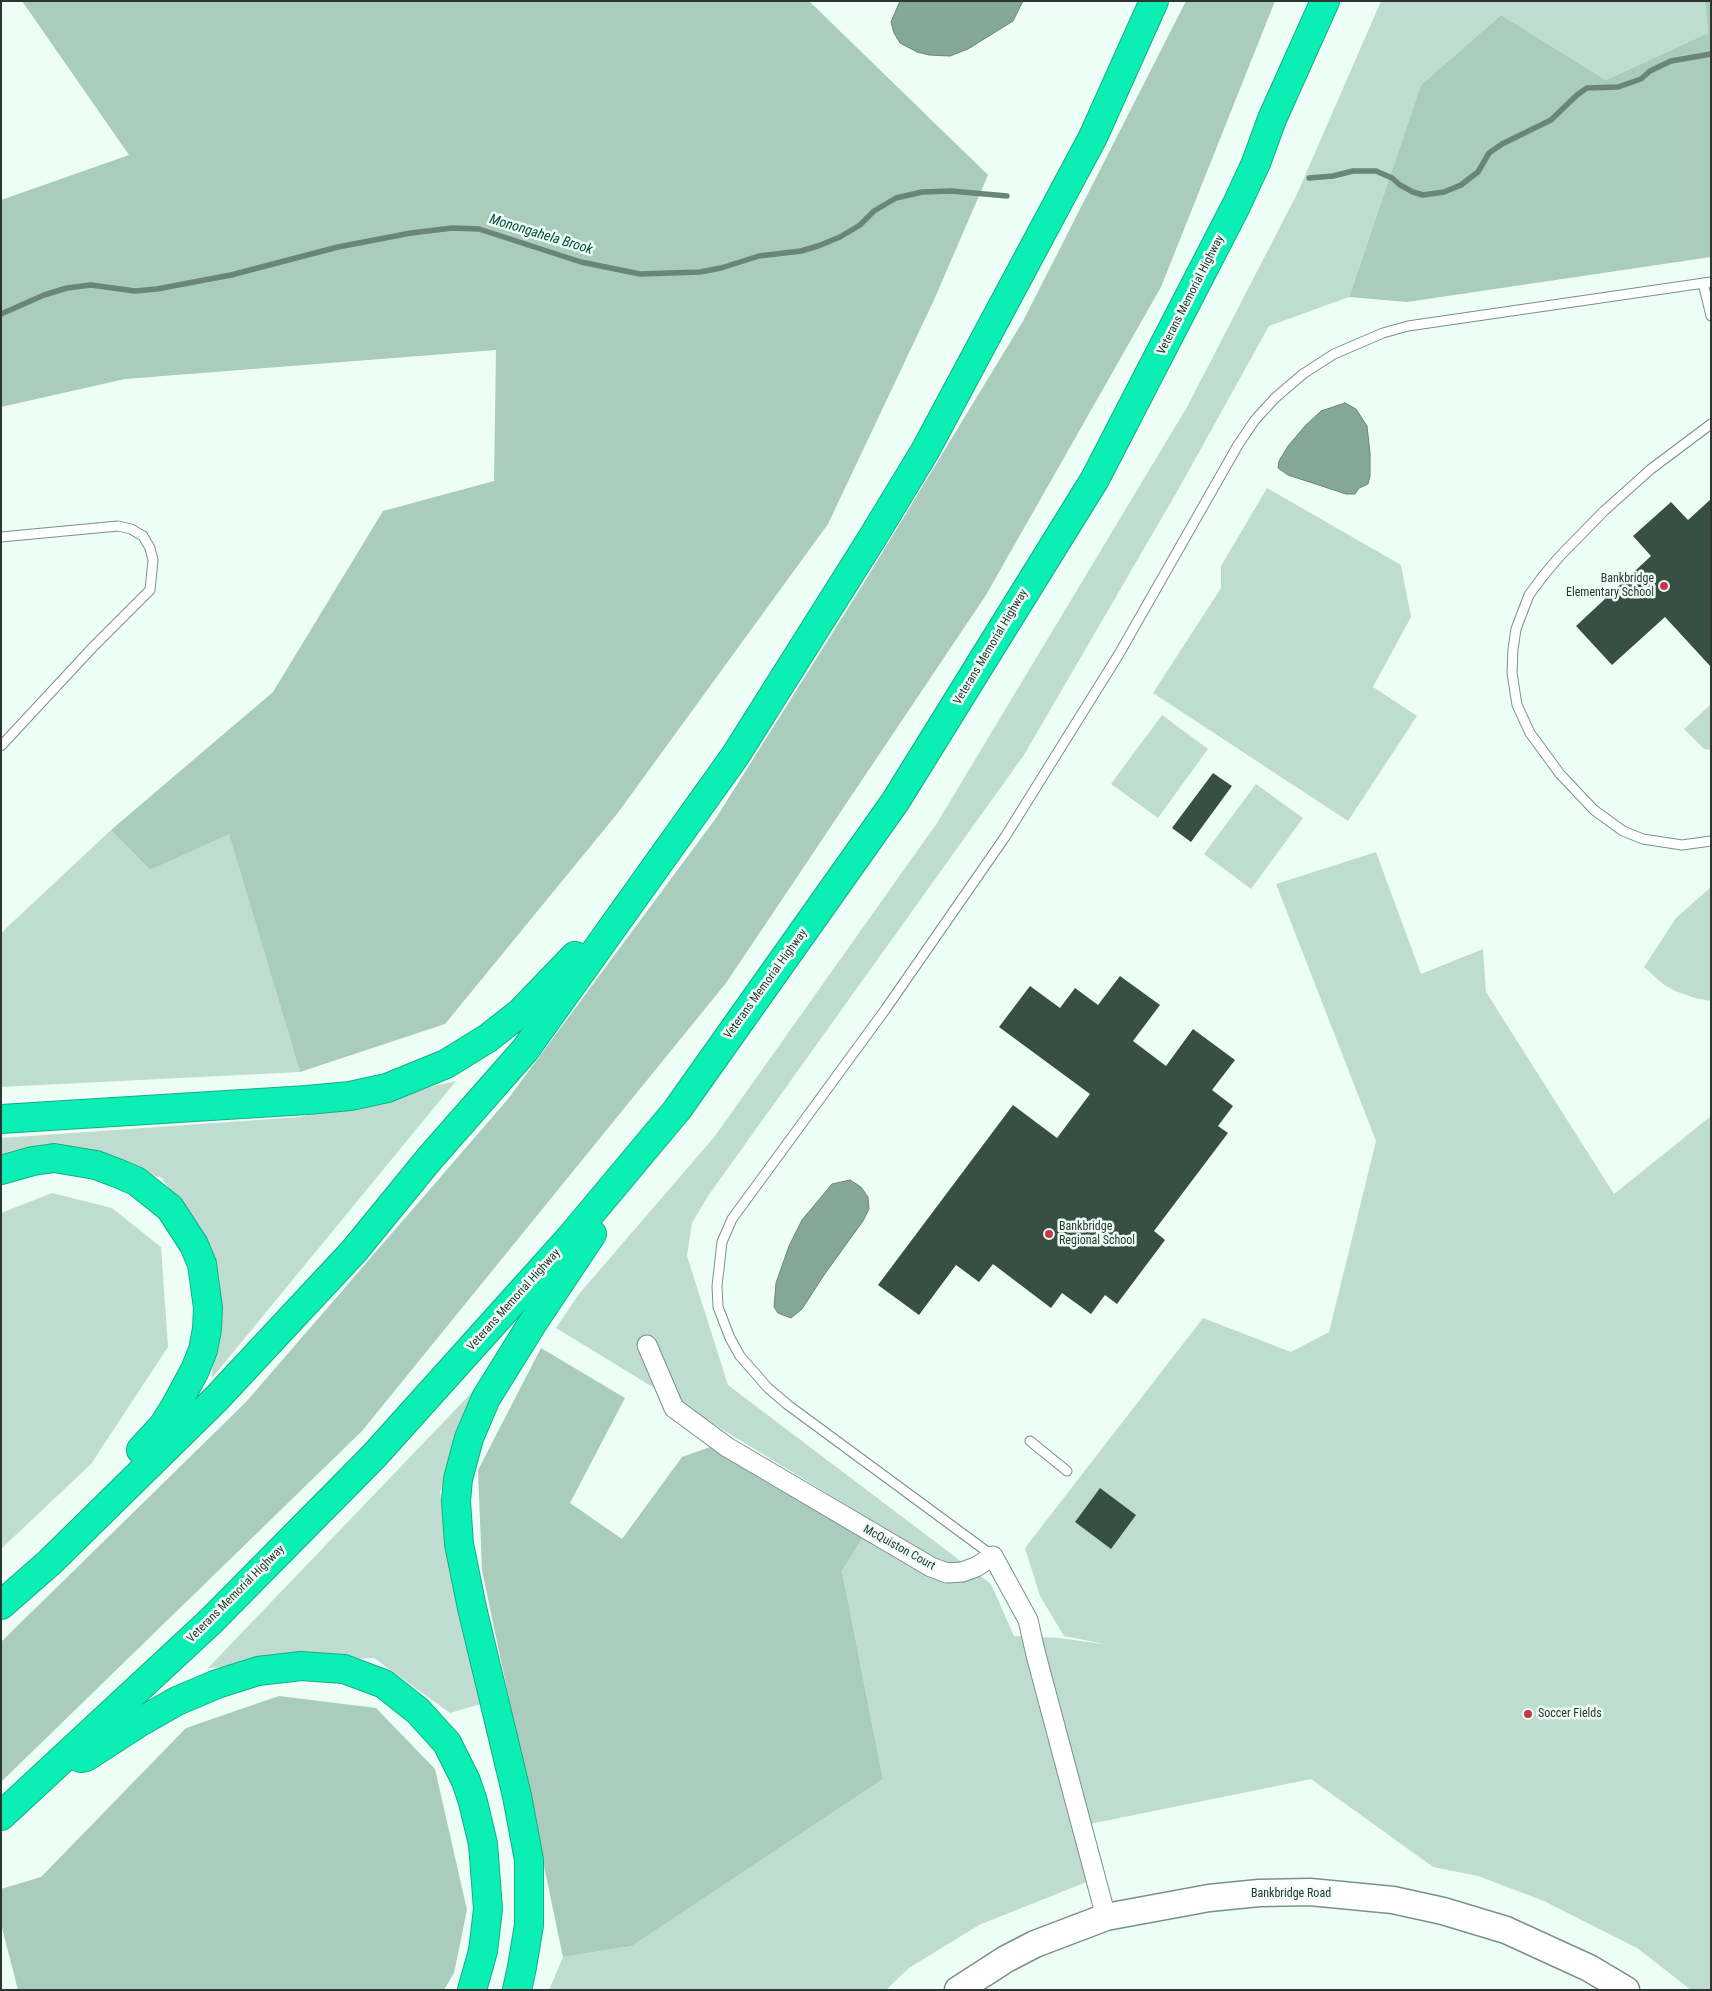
<!DOCTYPE html>
<style>
body{margin:0}
#map{position:relative;width:1712px;height:1991px;overflow:hidden;background:#edfef6;font-family:"Roboto Condensed",sans-serif}
canvas{display:block}
.frame{position:absolute;inset:0;border:2px solid #2b3632;pointer-events:none}
</style>
<div id="map">
<canvas width="1712" height="1991"></canvas>
<div class="frame"></div>
</div>
<script>
const c = document.querySelector('canvas').getContext('2d');
c.lineJoin = 'round';
function paint(path, color) {
  c.fillStyle = color;
  c.fill(path, 'evenodd');
}
function toPath(rows) {
  const path = new Path2D();
  for (const r of rows) {
    path.moveTo(r[0], r[1]);
    for (let i = 2; i < r.length; i += 2) path.lineTo(r[i], r[i + 1]);
  }
  return path;
}
function stroke(path, color, width, dash) {
  c.strokeStyle = color;
  c.lineWidth = width;
  c.lineCap = dash ? 'butt' : 'round';
  c.setLineDash(dash || []);
  c.stroke(path);
}
function label(font, color, halo, rows, align = 'center') {
  c.font = font + ' "Roboto Condensed",sans-serif';
  c.lineWidth = 5;
  c.setLineDash([]);
  c.textBaseline = 'middle';
  c.strokeStyle = halo;
  c.fillStyle = color;
  for (const [text, x, y, turn = 0] of rows) {
    c.save();
    c.translate(x, y);
    c.rotate((+turn || 0) * Math.PI / 180);
    c.textAlign = isNaN(turn) ? turn : align;
    if (halo) c.strokeText(text, 0, 0);
    c.fillText(text, 0, 0);
    c.restore();
  }
}
paint(toPath([
 [1381,1,1705,1,1708,33,1606,80,1501,15,1421,85,1349,297,1269,326,1178,490,1024,755,708,1196,692,1223,687,1256,728,1385,991,1584,1014,1636,1059,1638,1109,1645,1064,1636,1040,1596,1025,1548,1203,1318,1291,1352,1329,1332,1376,1141,1276,884,1376,852,1421,974,1483,949,1486,992,1614,1194,1711,1116,1711,1990,1691,1990,1637,1948,1544,1901,1478,1876,1433,1867,1311,1779,1085,1825,1099,1877,979,1925,909,1968,886,1990,549,1990,563,1957,632,1946,883,1779,842,1571,871,1520,556,1328,579,1294,715,1136,937,823,1187,407,1297,194],
 [1267,488,1401,565,1411,617,1373,687,1417,716,1348,821,1153,693,1221,588,1221,566],
 [1711,704,1711,750,1704,749,1684,729],
 [1162,715,1208,749,1158,818,1111,784],
 [1256,784,1303,818,1251,889,1204,854],
 [111,830,150,870,229,833,300,1072,1,1087,1,933],
 [1711,887,1711,1001,1695,998,1675,991,1663,984,1644,967,1676,918],
 [456,1081,212,1378,215,1258,162,1178,93,1155,1,1161,1,1138,300,1117],
 [52,1193,112,1208,161,1247,168,1347,91,1464,1,1549,1,1213],
 [477,1387,440,1492,484,1703,450,1713,374,1658,208,1668]
]), '#beddd0');
paint(toPath([
 [22,1,809,1,988,175,934,300,828,524,617,814,445,1024,300,1072,229,834,150,870,111,830,273,692,383,511,494,481,496,350,125,379,1,407,1,200,129,155],
 [1186,1,1275,1,1161,287,986,595,726,983,362,1431,1,1782,1,1642,246,1402,508,1099,716,818,862,586,1023,321],
 [1705,1,1711,1,1711,257,1407,302,1349,297,1421,85,1501,15,1606,80,1708,33],
 [541,1348,625,1398,570,1503,622,1539,682,1457,710,1447,862,1538,842,1571,883,1779,632,1946,563,1957,482,1570,478,1470],
 [279,1696,376,1708,435,1769,467,1910,454,1973,444,1990,18,1990,1,1924,1,1889,41,1877,186,1728]
]), '#a9ccbd');
const water = toPath([
 [900,1,1023,1,1013,21,968,49,950,56,929,55,917,52,900,43,894,33,891,22,900,1],
 [1345,403,1356,409,1367,426,1370,453,1370,476,1368,484,1359,488,1355,494,1346,494,1288,475,1278,468,1279,461,1288,446,1305,426,1321,411,1345,403],
 [850,1180,861,1187,868,1197,869,1209,863,1221,824,1275,802,1309,791,1318,778,1313,774,1307,776,1283,789,1246,802,1220,832,1184,850,1180]
]);
paint(water, '#85a798');
stroke(water, '#6a8579', 1);
stroke(toPath([
 [1309,178,1333,176,1353,171,1376,171,1392,178,1400,185,1413,192,1423,195,1444,192,1461,185,1470,178,1478,172,1489,153,1502,144,1551,120,1577,95,1587,88,1618,87,1641,79,1650,71,1671,61,1711,54],
 [1,314,44,295,67,288,91,285,135,291,157,289,231,275,338,247,411,233,452,228,479,229,581,262,640,274,700,272,721,268,759,256,801,251,818,246,840,237,860,225,874,211,896,198,922,192,951,191,1007,196]
]), '#6a8579', 5.5);
paint(toPath([
 [1711,499,1711,667,1665,617,1612,665,1576,626,1651,556,1633,536,1671,502,1688,520],
 [1213,773,1232,786,1191,842,1172,828],
 [1120,976,1160,1005,1133,1041,1166,1066,1193,1029,1235,1060,1212,1090,1233,1106,1218,1126,1228,1133,1154,1231,1165,1240,1117,1304,1105,1295,1091,1314,1062,1293,1051,1308,993,1264,979,1282,956,1265,919,1315,878,1285,1013,1105,1057,1138,1090,1094,999,1027,1030,986,1060,1008,1075,988,1098,1005],
 [1100,1488,1136,1515,1111,1549,1075,1522]
]), '#374f45');
const lane = toPath([
 [1703,283,1711,316],
 [1711,424,1651,469,1604,511,1560,556,1543,576,1529,595,1516,629,1513,649,1512,673,1517,705,1530,733,1560,774,1594,810,1623,831,1643,839,1682,845,1711,841],
 [1,537,118,526,131,529,143,536,150,548,153,560,150,590,93,647,1,746],
 [1030,1441,1067,1471],
 [993,1556,788,1405,768,1388,740,1356,730,1338,718,1307,717,1286,722,1242,732,1219,885,1010,1005,837,1119,654,1238,445,1255,420,1275,398,1303,374,1334,354,1383,333,1408,326,1711,282]
]);
const street = toPath([
 [647,1345,674,1408,727,1447,931,1567,947,1573,962,1572,976,1567,993,1556,1028,1620,1036,1655,1106,1917]
]);
const secondary = toPath([
 [958,1990,1006,1959,1035,1944,1106,1917,1209,1898,1259,1893,1310,1892,1393,1900,1443,1911,1506,1930,1589,1968,1626,1990]
]);
const highway = toPath([
 [1,1119,307,1100,350,1096,387,1088,446,1064,488,1038,521,1012,575,956],
 [1,1170,33,1161,54,1158,96,1165,117,1173,136,1181,170,1208,194,1245,202,1264,208,1308,207,1329,203,1350,195,1370,175,1407,163,1426,141,1450],
 [1,1605,49,1563,216,1399,354,1251,430,1158,525,1050,735,756,871,540,925,451,1093,137,1154,1],
 [81,1758,86,1757,140,1722,177,1701,217,1684,258,1671,301,1666,344,1669,384,1684,418,1711,447,1743,466,1781,473,1802,483,1844,488,1909,483,1951,472,1990],
 [1,1816,211,1621,374,1456,570,1238,677,1110,895,802,1095,479,1236,206,1256,163,1272,119,1325,1],
 [517,1990,522,1967,529,1925,529,1860,517,1796,472,1608,459,1544,456,1501,458,1479,469,1438,486,1398,532,1324,592,1234]
]);
stroke(lane, '#789287', 11);
stroke(street, '#789287', 21);
stroke(secondary, '#789287', 29);
stroke(highway, '#16ae87', 30);
stroke(lane, '#fff', 9);
stroke(street, '#fff', 19);
stroke(secondary, '#fff', 26);
stroke(highway, '#0befb5', 28);
for (const [x, y, r, color] of [
 [1664,586,5,"#c7374c"],
 [1049,1234,5,"#c7374c"],
 [1528,1714,5,"#c7374c"]
]) {
  const dot = new Path2D();
  dot.arc(x, y, r, 0, 2 * Math.PI);
  c.fillStyle = color;
  c.fill(dot);
  stroke(dot, '#edfef6', 2);
}
label('12px', '#2b3632', '#edfef6', [
 ["Veterans Memorial Highway",1191,295,-63],
 ["Veterans Memorial Highway",991,647,-59],
 ["Veterans Memorial Highway",766,984,-54],
 ["Veterans Memorial Highway",514,1300,-48],
 ["McQuiston Court",899,1548,29],
 ["Veterans Memorial Highway",236,1594,-45],
 ["Bankbridge Road",1291,1894]
]);
label('12px', '#2b3632', '#edfef6', [
 ["Bankbridge",1654,579,"right"],
 ["Elementary School",1654,593,"right"],
 ["Bankbridge",1059,1227],
 ["Regional School",1059,1241],
 ["Soccer Fields",1538,1714]
], 'left');
label('italic 14px', '#084d38', '#edfef6', [
 ["Monongahela Brook",541,235,17]
]);
</script>
